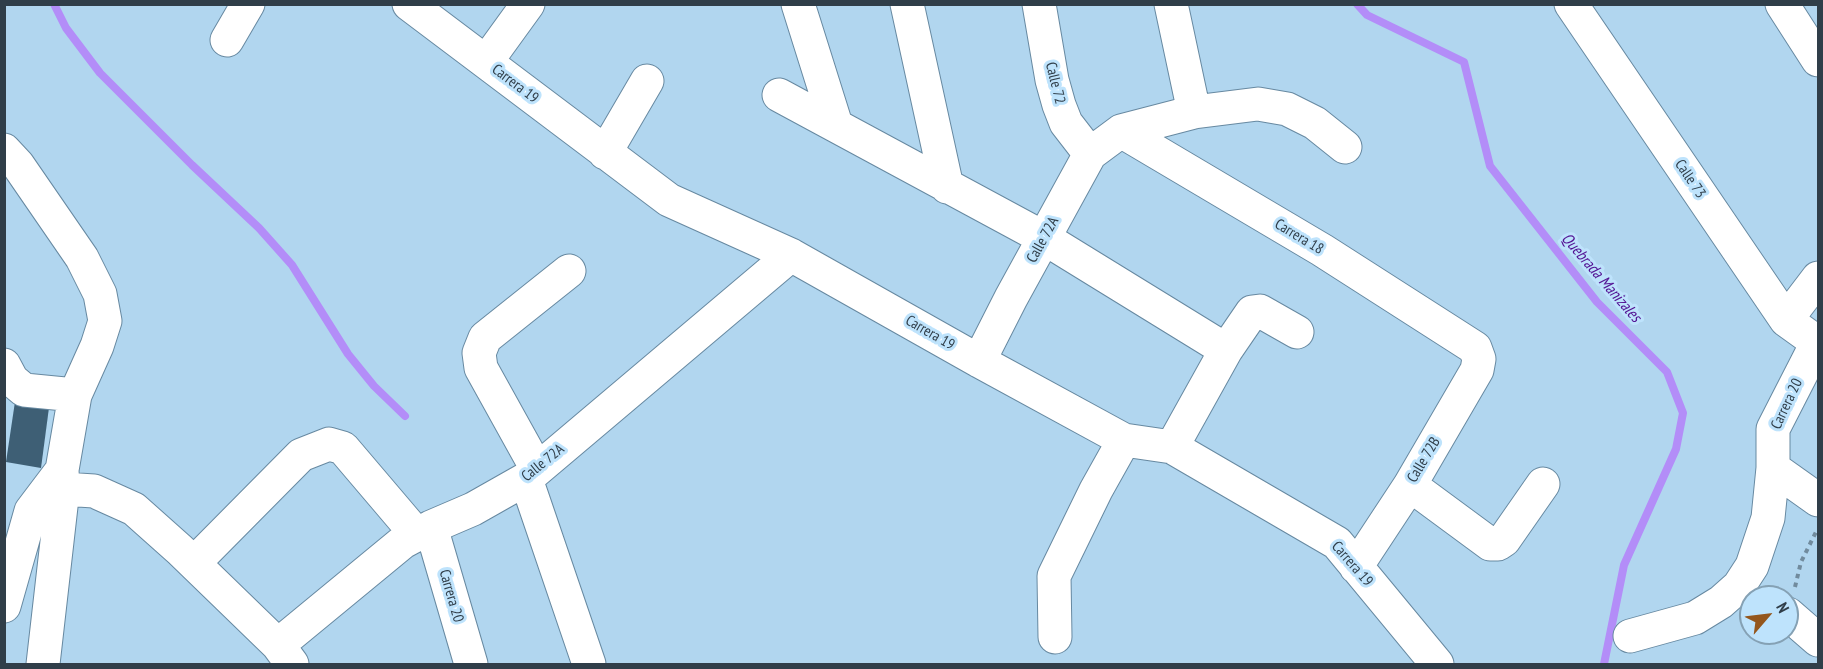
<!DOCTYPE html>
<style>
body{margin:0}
#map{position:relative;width:1823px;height:669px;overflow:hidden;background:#b1d6ef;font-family:"PT Sans Narrow",sans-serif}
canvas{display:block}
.frame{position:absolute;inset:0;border:6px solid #303e49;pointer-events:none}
.north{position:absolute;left:1739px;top:585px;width:60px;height:60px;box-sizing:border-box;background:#bee3fc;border:2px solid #85a1b4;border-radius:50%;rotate:62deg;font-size:16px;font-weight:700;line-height:24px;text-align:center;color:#303e49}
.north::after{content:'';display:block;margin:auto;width:21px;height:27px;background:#94561c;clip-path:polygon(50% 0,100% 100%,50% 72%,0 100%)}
</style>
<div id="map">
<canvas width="1823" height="669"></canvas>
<div class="frame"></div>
<div class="north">N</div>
</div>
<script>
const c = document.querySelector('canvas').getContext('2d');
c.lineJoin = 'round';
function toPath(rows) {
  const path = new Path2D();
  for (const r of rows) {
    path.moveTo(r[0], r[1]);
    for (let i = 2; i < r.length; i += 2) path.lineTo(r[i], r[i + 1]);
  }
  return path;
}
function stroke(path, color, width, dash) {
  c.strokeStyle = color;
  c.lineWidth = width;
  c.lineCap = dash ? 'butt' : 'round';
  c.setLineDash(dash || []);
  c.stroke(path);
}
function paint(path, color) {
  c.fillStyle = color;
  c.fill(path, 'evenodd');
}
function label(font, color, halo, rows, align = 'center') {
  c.font = font + ' "PT Sans Narrow",sans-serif';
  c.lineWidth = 6;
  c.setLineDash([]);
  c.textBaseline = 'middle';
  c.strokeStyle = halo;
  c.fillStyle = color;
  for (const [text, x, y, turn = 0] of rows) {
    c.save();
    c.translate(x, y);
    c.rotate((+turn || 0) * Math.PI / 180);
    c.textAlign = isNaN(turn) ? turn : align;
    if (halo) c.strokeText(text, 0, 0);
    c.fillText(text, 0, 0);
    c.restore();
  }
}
stroke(toPath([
 [54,4,66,28,100,73,192,165,259,228,292,265,348,354,374,386,405,416],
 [1357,4,1367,15,1464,62,1490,166,1597,302,1667,372,1683,413,1676,449,1624,565,1604,664]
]), '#b38df8', 8);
paint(toPath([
 [16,395,50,400,41,468,6,462]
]), '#3e5f75');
const minor = toPath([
 [409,4,669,200,791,255,979,361,1124,440,1172,447,1337,543,1437,664],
 [798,4,836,125],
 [907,4,947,187],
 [1039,4,1052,80,1059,105,1066,123,1090,154],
 [1171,4,1194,112],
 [1571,4,1786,320,1818,343],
 [1782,4,1818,60],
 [227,40,248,4],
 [486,62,528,4],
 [779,95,1044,238,1226,350],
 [1121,131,1322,250,1475,348,1479,359,1477,370,1410,485,1356,567],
 [4,150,18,165,82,258,100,294,105,321,97,346,75,395,62,470,63,489,43,664],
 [605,153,647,81],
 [1786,320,1818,278],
 [979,361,1011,298,1090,154,1121,131,1194,112,1258,104,1287,109,1315,123,1345,147],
 [4,365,12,380,24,390,75,395],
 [1172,447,1226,350,1252,312,1260,311,1297,332],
 [1773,468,1818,500],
 [537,469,481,368,479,353,485,338,569,271],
 [526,479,589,664],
 [1410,485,1490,544,1498,544,1504,540,1543,484],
 [63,489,94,491,134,509,180,550,278,645,292,664],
 [431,527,471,664],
 [194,563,301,455,329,444,343,448,417,535],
 [4,606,31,511,62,470],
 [1788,614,1818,640],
 [1630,636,1695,618,1721,602,1739,586,1752,566,1768,518,1773,468,1773,429,1817,343],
 [1055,637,1054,576,1096,490,1124,440],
 [278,645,403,542,431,527,473,509,526,479,791,255]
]);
stroke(minor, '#6789a1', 35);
stroke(toPath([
 [1795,587,1801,562,1817,530]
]), '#718b9d', 4, [4.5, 4.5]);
stroke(minor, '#fff', 33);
label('15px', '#303e49', '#bee3fc', [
 ["Calle 72",1055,83,76],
 ["Carrera 19",515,84,37],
 ["Calle 73",1690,179,56],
 ["Carrera 18",1299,237,31],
 ["Calle 72A",1043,240,-61],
 ["Carrera 19",930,333,30],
 ["Carrera 20",1787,404,-65],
 ["Calle 72B",1424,460,-59],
 ["Calle 72A",543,463,-39],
 ["Carrera 19",1352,564,49],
 ["Carrera 20",451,596,74]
]);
label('italic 16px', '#531393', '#bee3fc', [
 ["Quebrada Manizales",1601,278,49]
]);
</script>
